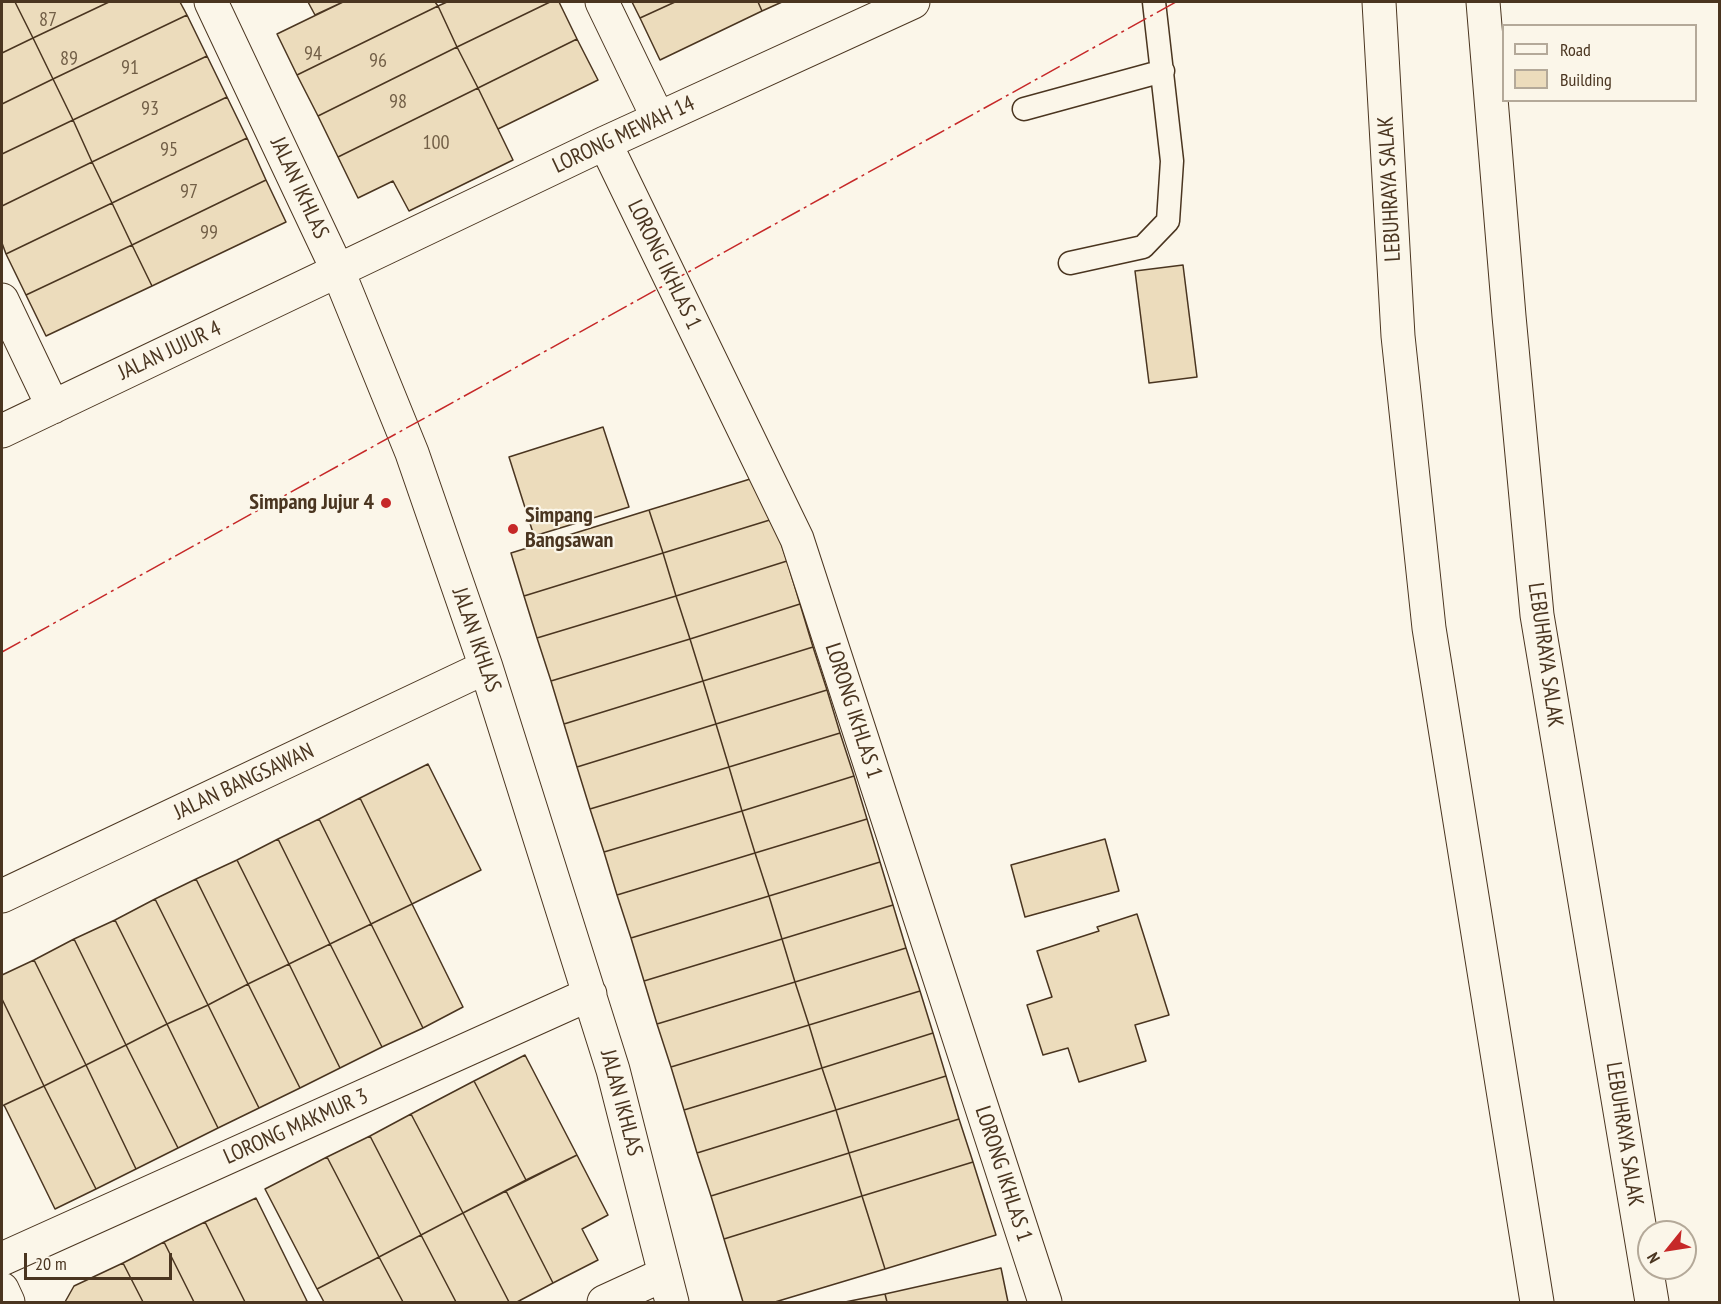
<!DOCTYPE html>
<style>
body{margin:0}
#map{position:relative;width:1721px;height:1304px;overflow:hidden;background:#fbf6e9;font-family:"PT Sans Narrow",sans-serif}
canvas{display:block}
.frame{position:absolute;inset:0;border:3px solid #4a3520;pointer-events:none}
.legend{position:absolute;left:1502px;top:24px;width:195px;height:78px;box-sizing:border-box;background:#fbf6e9;border:2px solid #b4a999;margin:0;padding:8px 10px;list-style:none;font-size:18px;color:#4a3520}
.legend li{display:flex;align-items:center;gap:12px;height:30px}
.legend b{width:30px;border:2px solid #b4a999}
.north{position:absolute;left:1637px;top:1220px;width:60px;height:60px;box-sizing:border-box;background:#fbf6e9;border:2px solid #b4a999;border-radius:50%;rotate:240deg;font-size:16px;font-weight:700;line-height:24px;text-align:center;color:#4a3520}
.north::after{content:'';display:block;margin:auto;width:21px;height:27px;background:#c62828;clip-path:polygon(50% 0,100% 100%,50% 72%,0 100%)}
.scale{position:absolute;left:24px;top:1253px;width:148px;height:27px;box-sizing:border-box;border:3px solid #4a3520;border-top:0;padding-left:8px;font-size:18px;line-height:21px;white-space:nowrap;color:#4a3520;-webkit-text-stroke:4px #fbf6e9;paint-order:stroke}
</style>
<div id="map">
<canvas width="1721" height="1304"></canvas>
<div class="frame"></div>
<ul class="legend">
<li><b style="height:8px;background:#fbf6e9"></b>Road</li>
<li><b style="height:16px;background:#ecdcbc"></b>Building</li>
</ul>
<div class="north">N</div>
<div class="scale">20 m</div>
</div>
<script>
const c = document.querySelector('canvas').getContext('2d');
c.lineJoin = 'round';
function paint(path, color) {
  c.fillStyle = color;
  c.fill(path, 'evenodd');
}
function toPath(rows) {
  const path = new Path2D();
  for (const r of rows) {
    path.moveTo(r[0], r[1]);
    for (let i = 2; i < r.length; i += 2) path.lineTo(r[i], r[i + 1]);
  }
  return path;
}
function stroke(path, color, width, dash) {
  c.strokeStyle = color;
  c.lineWidth = width;
  c.lineCap = dash ? 'butt' : 'round';
  c.setLineDash(dash || []);
  c.stroke(path);
}
function label(font, color, halo, rows, align = 'center') {
  c.font = font + ' "PT Sans Narrow",sans-serif';
  c.lineWidth = 4.5;
  c.setLineDash([]);
  c.textBaseline = 'middle';
  c.strokeStyle = halo;
  c.fillStyle = color;
  for (const [text, x, y, turn = 0] of rows) {
    c.save();
    c.translate(x, y);
    c.rotate((+turn || 0) * Math.PI / 180);
    c.textAlign = isNaN(turn) ? turn : align;
    if (halo) c.strokeText(text, 0, 0);
    c.fillText(text, 0, 0);
    c.restore();
  }
}
const building = toPath([
 [2,2,15,2,33,38,2,53,2,2],
 [15,2,109,2,33,38,15,2],
 [109,2,180,2,187,15,53,79,33,38,109,2],
 [308,2,343,2,315,15,308,2],
 [343,2,435,2,438,6,297,75,277,34,343,2],
 [447,2,550,2,457,47,438,6,447,2],
 [550,2,559,2,577,39,478,88,457,47,550,2],
 [632,2,675,2,640,18,632,2],
 [675,2,758,2,762,11,660,60,640,18,675,2],
 [758,2,782,2,762,11,758,2],
 [438,6,457,47,318,116,297,75,438,6],
 [187,15,207,56,73,120,53,79,187,15],
 [33,38,53,79,2,104,2,53,33,38],
 [577,39,598,80,498,129,478,88,577,39],
 [457,47,478,88,338,157,318,116,457,47],
 [207,56,227,97,92,162,73,120,207,56],
 [53,79,73,120,2,154,2,104,53,79],
 [478,88,513,160,409,211,393,181,358,198,338,157,478,88],
 [227,97,247,138,112,203,92,162,227,97],
 [73,120,92,162,2,206,2,154,73,120],
 [247,138,266,180,132,245,112,203,247,138],
 [92,162,112,203,6,254,2,243,2,206,92,162],
 [266,180,286,222,152,286,132,245,266,180],
 [112,203,132,245,26,295,6,254,112,203],
 [132,245,152,286,46,336,26,295,132,245],
 [1183,265,1197,377,1149,383,1135,271,1183,265],
 [603,427,629,507,534,536,509,457,603,427],
 [760,476,773,519,663,553,649,510,760,476],
 [649,510,663,553,524,596,511,553,649,510],
 [773,519,787,561,676,596,663,553,773,519],
 [663,553,676,596,537,638,524,596,663,553],
 [787,561,800,604,690,639,676,596,787,561],
 [676,596,690,639,551,681,537,638,676,596],
 [800,604,813,647,703,681,690,639,800,604],
 [690,639,703,681,564,724,551,681,690,639],
 [813,647,827,690,716,724,703,681,813,647],
 [703,681,716,724,577,767,564,724,703,681],
 [827,690,840,733,729,767,716,724,827,690],
 [716,724,729,767,590,809,577,767,716,724],
 [840,733,854,776,742,811,729,767,840,733],
 [428,764,481,870,412,904,360,798,428,764],
 [729,767,742,811,604,852,590,809,729,767],
 [854,776,867,819,755,853,742,811,854,776],
 [360,798,412,904,371,924,319,819,360,798],
 [742,811,755,853,617,895,604,852,742,811],
 [319,819,371,924,330,944,278,839,319,819],
 [867,819,880,862,769,896,755,853,867,819],
 [278,839,330,944,289,964,237,860,278,839],
 [1105,839,1119,891,1025,917,1011,865,1105,839],
 [755,853,769,896,631,938,617,895,755,853],
 [237,860,289,964,248,984,196,879,237,860],
 [880,862,893,905,782,939,769,896,880,862],
 [196,879,248,984,208,1005,155,899,196,879],
 [769,896,782,939,644,981,631,938,769,896],
 [155,899,208,1005,167,1024,115,920,155,899],
 [412,904,463,1007,423,1028,371,924,412,904],
 [893,905,906,948,795,982,782,939,893,905],
 [1137,914,1169,1015,1135,1025,1146,1061,1079,1082,1068,1048,1043,1055,1027,1005,1052,997,1037,951,1099,931,1097,927,1137,914],
 [115,920,167,1024,126,1045,74,939,115,920],
 [371,924,423,1028,382,1047,330,944,371,924],
 [74,939,126,1045,86,1065,34,960,74,939],
 [782,939,795,982,657,1024,644,981,782,939],
 [330,944,382,1047,340,1068,289,964,330,944],
 [906,948,920,991,809,1025,795,982,906,948],
 [34,960,86,1065,44,1086,2,999,2,975,34,960],
 [289,964,340,1068,300,1088,248,984,289,964],
 [795,982,809,1025,671,1067,657,1024,795,982],
 [248,984,300,1088,259,1108,208,1005,248,984],
 [920,991,933,1033,822,1068,809,1025,920,991],
 [2,999,44,1086,2,1106,2,999],
 [208,1005,259,1108,218,1128,167,1024,208,1005],
 [167,1024,218,1128,178,1148,126,1045,167,1024],
 [809,1025,822,1068,684,1110,671,1067,809,1025],
 [933,1033,946,1076,836,1110,822,1068,933,1033],
 [126,1045,178,1148,136,1169,86,1065,126,1045],
 [525,1055,577,1155,526,1180,474,1081,525,1055],
 [86,1065,136,1169,96,1189,44,1086,86,1065],
 [822,1068,836,1110,697,1153,684,1110,822,1068],
 [946,1076,959,1119,849,1153,836,1110,946,1076],
 [474,1081,526,1180,463,1213,411,1114,474,1081],
 [44,1086,96,1189,55,1209,4,1105,44,1086],
 [836,1110,849,1153,711,1196,697,1153,836,1110],
 [411,1114,463,1213,421,1235,370,1136,411,1114],
 [959,1119,973,1162,862,1196,849,1153,959,1119],
 [370,1136,421,1235,379,1257,327,1157,370,1136],
 [849,1153,862,1196,724,1239,711,1196,849,1153],
 [577,1155,608,1215,582,1229,598,1260,553,1283,506,1191,577,1155],
 [327,1157,379,1257,317,1289,265,1189,327,1157],
 [973,1162,996,1235,885,1269,862,1196,973,1162],
 [506,1191,553,1283,517,1302,509,1302,463,1213,506,1191],
 [862,1196,885,1269,775,1302,743,1302,724,1239,862,1196],
 [256,1198,307,1301,304,1302,245,1302,205,1222,256,1198],
 [463,1213,509,1302,456,1302,421,1235,463,1213],
 [205,1222,245,1302,194,1302,164,1242,205,1222],
 [421,1235,456,1302,403,1302,379,1257,421,1235],
 [164,1242,194,1302,143,1302,123,1263,164,1242],
 [379,1257,403,1302,324,1302,317,1289,379,1257],
 [123,1263,143,1302,65,1302,74,1286,123,1263],
 [1001,1268,1008,1302,887,1302,885,1294,1001,1268],
 [885,1294,887,1302,845,1302,885,1294]
]);
paint(building, '#ecdcbc');
stroke(building, '#4a3520', 1.5);
const service = toPath([
 [1024,109,1163,71],
 [1070,263,1143,247,1168,221,1172,161,1154,2]
]);
const minor = toPath([
 [211,2,338,271,412,453,486,667,613,1070,672,1302],
 [602,2,658,118],
 [605,143,797,539,1045,1302],
 [2,300,53,407],
 [2,431,605,143,913,2],
 [2,896,486,667],
 [2,1259,590,994],
 [2,1289,8,1302],
 [604,1302,665,1274]
]);
const trunk = toPath([
 [1379,2,1398,336,1429,628,1537,1302],
 [1483,2,1509,316,1537,615,1652,1302]
]);
stroke(service, '#4a3520', 25);
stroke(minor, '#4a3520', 35);
stroke(trunk, '#4a3520', 35);
stroke(service, '#fbf6e9', 22);
stroke(minor, '#fbf6e9', 33);
stroke(trunk, '#fbf6e9', 33);
stroke(toPath([
 [2,652,1176,2]
]), '#c62828', 1.5, [21, 4.5, 3, 4.5]);
for (const [x, y, r, color] of [
 [386,503,6,"#c62828"],
 [513,529,6,"#c62828"]
]) {
  const dot = new Path2D();
  dot.arc(x, y, r, 0, 2 * Math.PI);
  c.fillStyle = color;
  c.fill(dot);
  stroke(dot, '#fbf6e9', 2);
}
label('20px', '#725f47', null, [
 ["87",48,20],
 ["94",313,54],
 ["89",69,59],
 ["96",378,61],
 ["91",130,68],
 ["98",398,102],
 ["93",150,109],
 ["100",436,143],
 ["95",169,150],
 ["97",189,192],
 ["99",209,233]
]);
label('22px', '#4a3520', '#fbf6e9', [
 ["LORONG MEWAH 14",624,135,-25],
 ["JALAN IKHLAS",299,188,65],
 ["LEBUHRAYA SALAK",1390,189,-93],
 ["LORONG IKHLAS 1",664,265,64],
 ["JALAN JUJUR 4",170,351,-25],
 ["JALAN IKHLAS",476,640,71],
 ["LEBUHRAYA SALAK",1545,655,82],
 ["LORONG IKHLAS 1",853,711,72],
 ["JALAN BANGSAWAN",244,782,-25],
 ["JALAN IKHLAS",621,1103,75],
 ["LORONG MAKMUR 3",296,1127,-24],
 ["LEBUHRAYA SALAK",1624,1134,81],
 ["LORONG IKHLAS 1",1003,1174,72]
]);
label('bold 22px', '#4a3520', '#fbf6e9', [
 ["Simpang Jujur 4",374,503],
 ["Simpang",525,516,"left"],
 ["Bangsawan",525,541,"left"]
], 'right');
</script>
